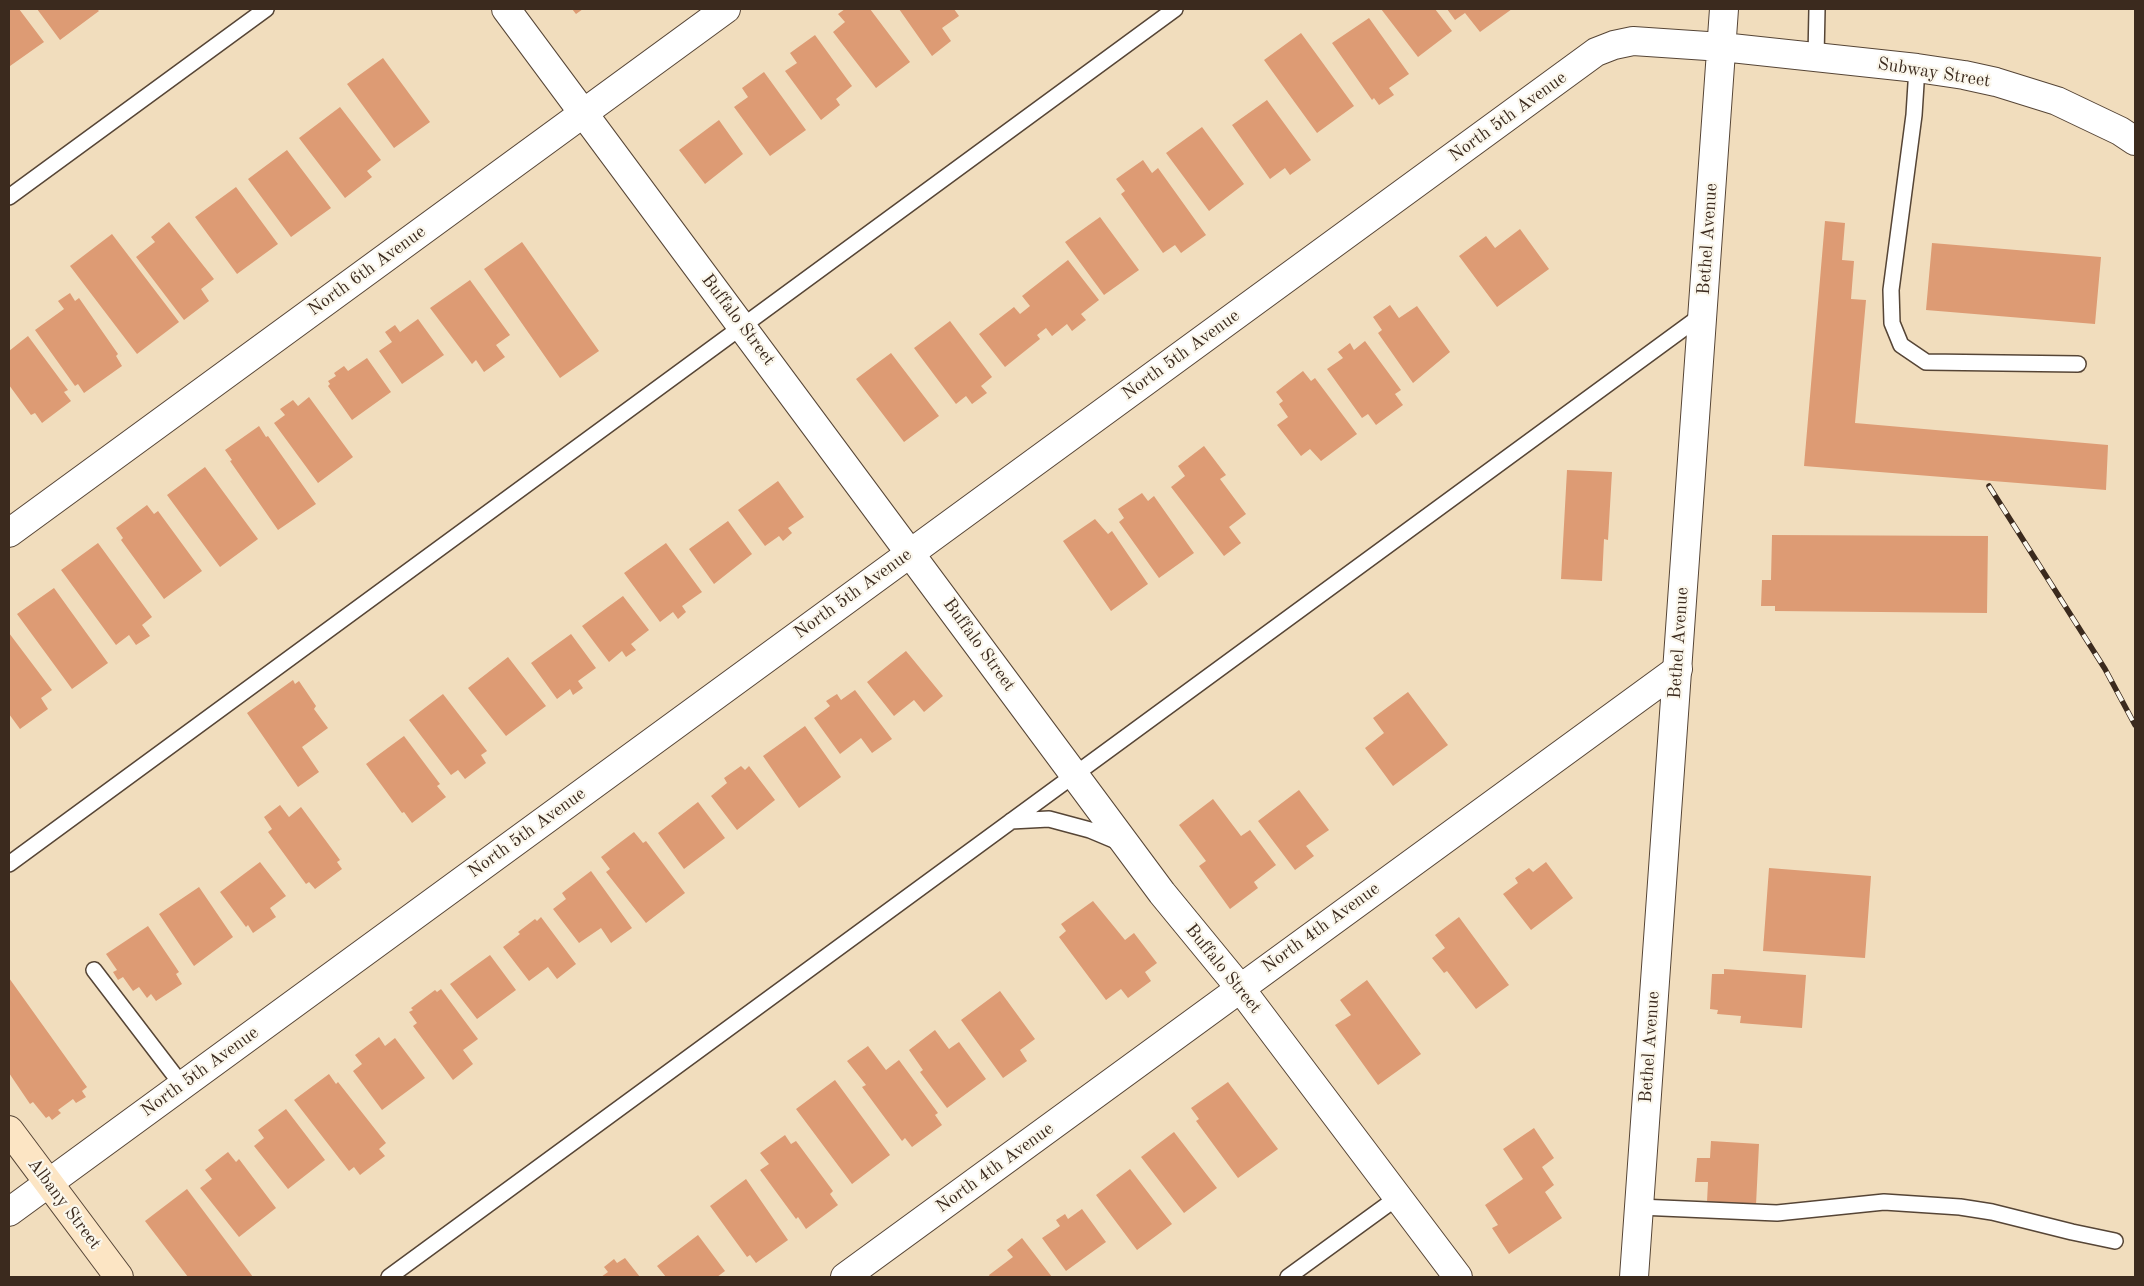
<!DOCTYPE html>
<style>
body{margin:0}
#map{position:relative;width:2144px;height:1286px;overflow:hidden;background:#f1ddbd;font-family:"Old Standard TT",serif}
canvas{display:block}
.frame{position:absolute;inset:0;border:10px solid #3b2a1e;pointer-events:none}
</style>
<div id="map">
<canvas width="2144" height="1286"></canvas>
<div class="frame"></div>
</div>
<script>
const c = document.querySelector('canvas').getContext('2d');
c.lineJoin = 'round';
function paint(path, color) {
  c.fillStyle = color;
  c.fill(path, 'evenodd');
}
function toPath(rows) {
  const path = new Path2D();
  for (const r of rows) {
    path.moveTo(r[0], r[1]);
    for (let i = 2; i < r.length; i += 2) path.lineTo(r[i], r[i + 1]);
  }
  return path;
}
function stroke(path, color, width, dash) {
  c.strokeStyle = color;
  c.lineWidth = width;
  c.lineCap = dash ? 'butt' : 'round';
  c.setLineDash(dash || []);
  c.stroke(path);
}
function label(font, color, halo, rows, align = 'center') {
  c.font = font + ' "Old Standard TT",serif';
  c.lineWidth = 4.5;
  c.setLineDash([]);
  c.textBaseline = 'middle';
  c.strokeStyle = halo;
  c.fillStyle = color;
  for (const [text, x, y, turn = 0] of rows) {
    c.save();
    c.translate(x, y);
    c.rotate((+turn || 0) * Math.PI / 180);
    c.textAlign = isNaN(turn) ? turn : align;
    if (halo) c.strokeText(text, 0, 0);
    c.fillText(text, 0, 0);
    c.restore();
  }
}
paint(toPath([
 [9,9,19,9,44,42,10,66],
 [37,9,97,9,99,11,60,40],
 [572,9,583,9,576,14],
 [845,9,870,9,910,62,876,88,833,32,845,22,838,14],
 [899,9,954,9,959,16,942,28,951,41,932,56],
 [1381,9,1435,9,1452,31,1418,57],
 [1447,9,1512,9,1480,32,1465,13,1455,20],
 [1369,18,1409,74,1389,88,1394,95,1379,105,1374,98,1372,100,1332,43],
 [1301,33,1354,106,1317,133,1264,60],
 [815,35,852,86,836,99,840,105,821,120,785,71,797,63,790,53],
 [383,58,430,122,394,148,347,84],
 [764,72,806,130,770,156,734,107,748,97,742,88],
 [1267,100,1311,160,1290,175,1285,168,1270,179,1232,125],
 [340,107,381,160,367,171,372,177,345,198,299,138],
 [719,120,743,154,705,184,679,150],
 [1202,127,1244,184,1209,211,1166,153],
 [287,150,331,208,291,237,248,179],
 [1143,160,1152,173,1158,168,1206,235,1181,253,1175,245,1163,253,1121,194,1125,191,1116,179],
 [236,187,278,244,237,274,195,217],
 [1100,217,1139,270,1104,295,1065,242],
 [1825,221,1845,223,1842,260,1854,261,1851,299,1866,300,1855,423,2108,445,2106,490,1804,466],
 [169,222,214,279,201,289,209,301,184,320,136,257,155,242,151,237],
 [1520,229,1549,269,1497,307,1459,256,1486,236,1495,248],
 [112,234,179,322,137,354,70,266],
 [522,242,599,351,560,378,484,269],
 [1932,243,2101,257,2095,324,1926,310],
 [1068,260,1099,300,1081,314,1086,320,1072,331,1067,324,1052,336,1046,328,1037,335,1040,339,1005,367,979,334,1014,307,1020,314,1030,306,1022,296],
 [470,280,510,335,496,345,505,357,484,372,476,360,472,364,430,308],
 [70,293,75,301,79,298,118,354,116,356,122,366,84,393,78,384,75,386,35,330,64,309,58,301],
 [1390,305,1399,318,1417,306,1450,352,1413,383,1378,333,1382,330,1373,317],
 [418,319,444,355,402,384,379,351,392,342,385,332,395,325,400,332],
 [950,321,992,377,981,386,987,393,972,404,966,396,956,404,914,348],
 [28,336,68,390,64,392,71,401,42,423,35,413,31,415,9,385,9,351],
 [1365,341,1401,390,1395,394,1403,405,1376,425,1368,414,1362,418,1327,369,1343,358,1338,352,1350,343,1354,350],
 [891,353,939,416,904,442,856,379],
 [367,358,391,392,352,420,328,386,330,384,328,381,336,376,334,373,344,366,348,371],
 [1303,371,1311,381,1315,378,1357,434,1321,461,1310,449,1301,456,1277,425,1288,417,1279,404,1283,401,1276,392],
 [309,397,353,457,318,483,274,423,285,415,280,409,293,400,298,406],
 [259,426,266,437,268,436,316,504,278,530,230,461,232,460,225,450],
 [1204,446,1226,475,1220,479,1246,514,1229,527,1241,543,1224,556,1171,487,1185,476,1178,466],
 [205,467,258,539,220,567,167,495],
 [1567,470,1612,472,1608,540,1604,539,1602,581,1561,579],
 [778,481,804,517,788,528,792,533,783,541,779,536,765,546,738,510],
 [1142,493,1148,501,1154,496,1194,553,1159,578,1119,522,1124,518,1118,509],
 [147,505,154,514,158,511,202,571,164,599,121,540,123,538,116,528],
 [1095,519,1108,534,1112,531,1148,584,1111,611,1063,541],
 [728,521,752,554,714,584,689,549],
 [1772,535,1988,536,1987,613,1775,611,1775,606,1761,606,1762,580,1771,580],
 [98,543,152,617,142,625,150,636,136,645,129,635,116,645,61,570],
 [666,543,702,592,682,606,686,612,678,619,673,612,660,622,624,573],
 [54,588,108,663,72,689,17,614],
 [623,596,649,630,631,644,636,650,626,657,622,651,609,662,582,626],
 [9,633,52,690,41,698,48,709,20,729,9,714],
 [571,634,596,668,578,681,583,688,573,695,570,689,557,699,531,663],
 [906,651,943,696,924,712,914,700,894,716,867,682],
 [508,657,546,706,506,736,468,688],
 [293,680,295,684,299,681,316,706,314,709,328,728,302,747,319,772,298,787,247,713],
 [855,690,892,739,872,753,861,738,840,754,814,718,830,706,826,701,837,694,841,700],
 [1408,692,1448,745,1393,786,1365,748,1384,733,1373,718],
 [443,694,487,751,481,755,486,763,465,779,458,770,451,775,409,720],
 [805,726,841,777,799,808,763,756],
 [404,736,440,784,437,786,446,797,412,823,404,812,402,813,366,764],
 [741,766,745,770,749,766,775,800,737,830,711,796,727,783,724,778],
 [1299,790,1329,830,1306,846,1314,856,1295,870,1258,821],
 [1213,799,1241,836,1250,830,1276,865,1254,882,1258,888,1230,909,1199,866,1206,861,1179,825],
 [698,802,725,838,684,869,658,833],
 [280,805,289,817,301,807,340,860,337,862,342,869,315,889,309,882,306,884,268,832,272,829,264,817],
 [634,832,643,843,646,841,685,893,646,923,606,872,610,869,601,857],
 [260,862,286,896,270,908,276,917,253,933,248,925,246,927,220,892],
 [1546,862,1573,898,1531,930,1503,894,1518,883,1515,878,1529,868,1533,872],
 [1769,868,1871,876,1865,958,1763,951],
 [591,871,632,928,611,943,601,928,579,943,553,909,566,899,562,893],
 [199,887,233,937,194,966,159,914],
 [1093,901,1125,940,1134,933,1157,963,1145,972,1151,981,1128,998,1121,989,1106,1000,1059,937,1066,931,1061,924],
 [541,917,576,964,557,979,548,967,529,981,503,947,520,934,518,932,535,919,537,921],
 [1459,917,1509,985,1476,1009,1447,971,1444,973,1432,958,1445,948,1435,935],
 [148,926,179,972,176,974,182,984,156,1001,151,994,147,998,139,987,133,991,123,977,118,980,113,972,117,970,106,954],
 [490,955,516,990,477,1019,450,984],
 [1724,969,1806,975,1802,1028,1740,1023,1741,1016,1717,1014,1718,1010,1710,1009,1712,974,1724,974],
 [9,978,87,1087,82,1091,86,1097,76,1103,73,1099,58,1110,61,1113,52,1120,49,1116,46,1118,33,1102,30,1104,9,1073],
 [1367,980,1421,1054,1378,1085,1335,1025,1351,1015,1340,1000],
 [441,989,478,1039,463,1050,473,1064,453,1080,413,1026,417,1023,409,1012,413,1010,411,1008,435,990,437,992],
 [1000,991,1035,1039,1020,1050,1027,1061,1003,1078,961,1020],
 [935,1030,949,1049,959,1042,986,1079,947,1108,920,1072,923,1070,909,1050],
 [379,1037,385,1046,395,1038,425,1078,382,1110,353,1071,362,1064,355,1055],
 [868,1046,886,1070,899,1060,938,1113,935,1115,942,1125,912,1147,905,1138,902,1141,862,1087,866,1085,847,1061],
 [329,1074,336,1084,338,1082,386,1143,379,1149,385,1156,360,1175,354,1167,349,1171,294,1100],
 [835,1080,890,1155,852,1184,796,1109],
 [1228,1082,1278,1149,1238,1178,1196,1121,1199,1119,1191,1108],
 [286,1109,325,1160,288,1189,254,1146,264,1138,258,1130],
 [1534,1128,1554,1158,1542,1167,1554,1185,1545,1192,1562,1218,1509,1254,1492,1228,1498,1225,1485,1205,1523,1179,1503,1149],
 [1174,1132,1217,1188,1184,1213,1141,1157],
 [785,1135,791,1144,796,1141,833,1191,830,1194,838,1205,806,1229,798,1217,796,1219,760,1170,769,1164,760,1153],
 [1711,1141,1759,1144,1756,1205,1707,1202,1708,1182,1695,1182,1697,1158,1710,1158],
 [228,1152,236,1162,239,1159,276,1208,239,1237,200,1188,212,1179,205,1170],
 [1130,1169,1172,1224,1137,1250,1096,1195],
 [746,1179,788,1240,756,1263,750,1255,747,1257,710,1206],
 [187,1189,253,1277,188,1277,145,1221],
 [1082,1209,1106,1242,1066,1271,1042,1238,1060,1226,1056,1220,1065,1214,1068,1219],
 [698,1235,725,1271,717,1277,666,1277,657,1266],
 [1022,1238,1052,1277,990,1277,989,1275,1013,1257,1007,1250],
 [625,1258,640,1277,601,1277,608,1272,604,1267,614,1259,617,1263]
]), '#dd9b74');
const service = toPath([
 [1816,57,1817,9],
 [1917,68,1914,115,1891,290,1892,323,1901,345,1926,362,2078,364],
 [9,197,266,9],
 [1011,821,1049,819,1090,830,1121,843],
 [9,864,1175,9],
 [94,970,182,1085],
 [1639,1207,1777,1213,1884,1202,1960,1207,1992,1212,2072,1232,2115,1241],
 [389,1277,1702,315],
 [1288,1277,1398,1197]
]);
const minor = toPath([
 [506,9,1162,893,1240,988,1458,1277],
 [9,533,726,9],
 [845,1277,1678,669]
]);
const tertiary = toPath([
 [9,1212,1596,52,1614,45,1633,41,1722,47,1917,68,1964,75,1996,82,2057,101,2120,131,2135,141],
 [1634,1277,1724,9]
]);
const secondary = toPath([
 [9,1130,119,1277]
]);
stroke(service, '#564536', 18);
stroke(minor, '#564536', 30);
stroke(tertiary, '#564536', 30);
stroke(secondary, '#564536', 30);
stroke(service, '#fff', 15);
stroke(minor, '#fff', 28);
stroke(tertiary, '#fff', 28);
stroke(secondary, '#fce5c4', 28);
const rail = toPath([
 [1989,486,2105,669,2135,725]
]);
stroke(rail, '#3b2a1e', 5.5);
stroke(rail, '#fbf7ec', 4, [11]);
label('18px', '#3b2a1e', '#fbf7ec', [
 ["Subway Street",1934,73,9],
 ["North 5th Avenue",1508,117,-36],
 ["Bethel Avenue",1708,239,-86],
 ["North 6th Avenue",367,271,-36],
 ["Buffalo Street",738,320,53],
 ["North 5th Avenue",1181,355,-36],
 ["North 5th Avenue",853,594,-36],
 ["Bethel Avenue",1679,643,-86],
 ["Buffalo Street",979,645,54],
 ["North 5th Avenue",527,833,-36],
 ["North 4th Avenue",1321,928,-36],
 ["Buffalo Street",1223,969,51],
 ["Bethel Avenue",1650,1047,-86],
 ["North 5th Avenue",200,1072,-36],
 ["North 4th Avenue",995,1168,-36],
 ["Albany Street",64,1204,53]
]);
</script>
